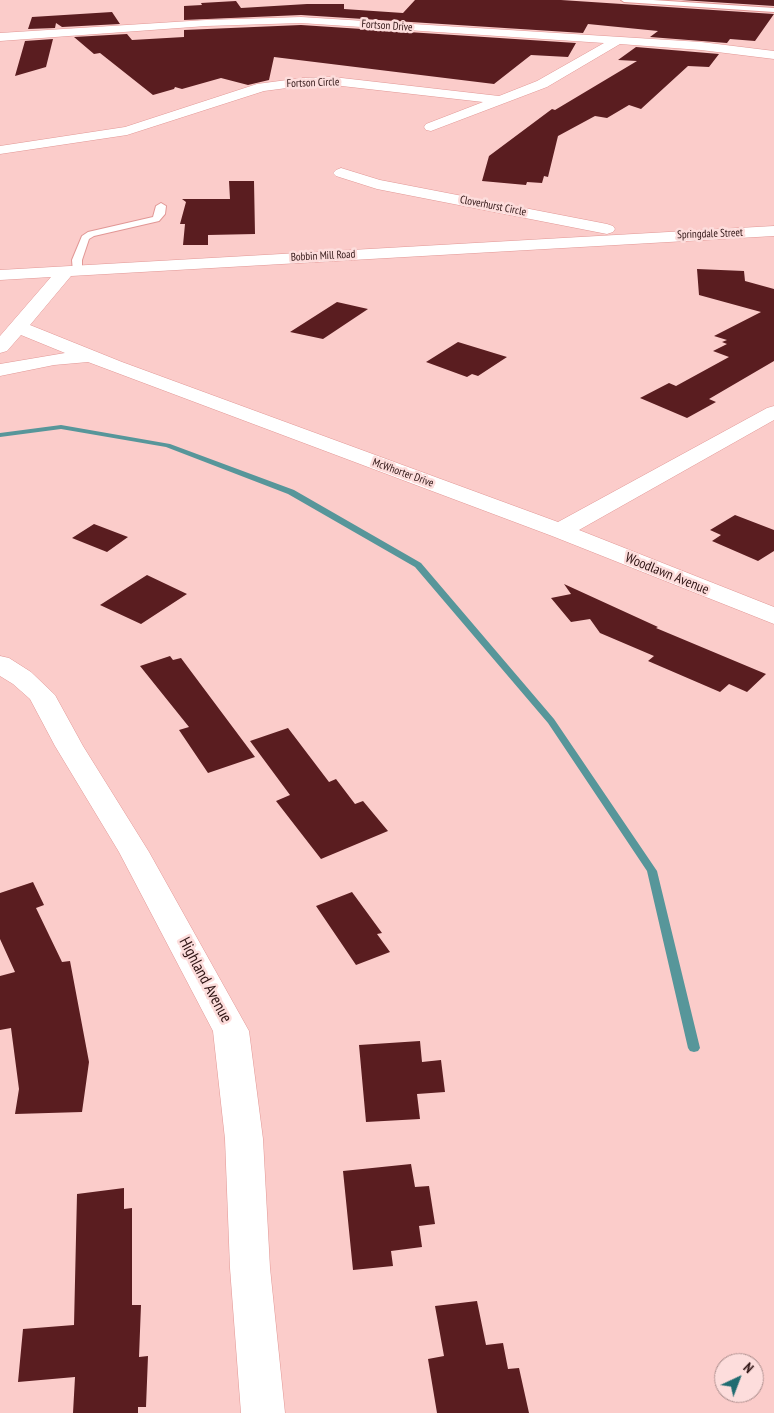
<!DOCTYPE html>
<style>
body{margin:0}
#map{position:relative;width:774px;height:1413px;overflow:hidden;background:#fbccca;font-family:"PT Sans Narrow",sans-serif}
canvas{display:block}
.north{position:absolute;left:714px;top:1353px;width:50px;height:50px;box-sizing:border-box;background:#fddddc;border:1px solid #ab8d8c;border-radius:50%;rotate:43deg;font-size:14px;font-weight:700;line-height:20px;text-align:center;color:#2f1414}
.north::after{content:'';display:block;margin:auto;width:18px;height:22px;background:#206c71;clip-path:polygon(50% 0,100% 100%,50% 72%,0 100%)}
</style>
<div id="map">
<canvas width="774" height="1413"></canvas>
<div class="north">N</div>
</div>
<script>
const c = document.querySelector('canvas').getContext('2d');
c.lineJoin = 'round';
function toPath(rows) {
  const path = new Path2D();
  for (const r of rows) {
    path.moveTo(r[0], r[1]);
    for (let i = 2; i < r.length; i += 2) path.lineTo(r[i], r[i + 1]);
  }
  return path;
}
function paint(path, color) {
  c.fillStyle = color;
  c.fill(path, 'evenodd');
}
function stroke(path, color, width, dash) {
  c.strokeStyle = color;
  c.lineWidth = width;
  c.lineCap = dash ? 'butt' : 'round';
  c.setLineDash(dash || []);
  c.stroke(path);
}
function label(font, color, halo, rows, align = 'center') {
  c.font = font + ' "PT Sans Narrow",sans-serif';
  c.lineWidth = 5;
  c.setLineDash([]);
  c.textBaseline = 'middle';
  c.strokeStyle = halo;
  c.fillStyle = color;
  for (const [text, x, y, turn = 0] of rows) {
    c.save();
    c.translate(x, y);
    c.rotate((+turn || 0) * Math.PI / 180);
    c.textAlign = isNaN(turn) ? turn : align;
    if (halo) c.strokeText(text, 0, 0);
    c.fillText(text, 0, 0);
    c.restore();
  }
}
paint(toPath([
 [61,425,170,444,294,490,421,563,554,719,657,871,700,1048,698,1051,694,1052,690,1051,688,1048,647,871,548,723,415,567,288,494,166,447,61,429,0,437,0,433,61,425]
]), '#57969a');
paint(toPath([
 [415,0,561,0,774,14,755,41,730,39,727,43,650,37,658,31,588,24,583,33,301,15,184,20,184,6,202,5,201,3,236,1,241,8,307,4,344,4,344,9,403,13],
 [681,0,774,0,774,6],
 [112,12,120,24,62,27,56,23,55,28,28,29,32,17],
 [301,25,576,43,568,57,531,55,494,84,274,57,269,80,248,85,221,78,182,89,175,87,174,89,153,95,100,53,94,54,74,37,127,34,132,40,184,37,184,30],
 [53,39,46,67,15,76,25,41],
 [636,47,719,54,709,67,688,66,641,109,629,105,607,118,595,116,558,136,548,177,544,176,542,183,527,182,526,185,482,181,489,156,552,109,555,110,637,61,618,60],
 [229,181,254,181,255,234,208,235,208,245,183,245,185,224,180,224,186,202,182,199,230,199],
 [697,269,744,271,745,281,774,289,774,361,709,399,716,402,687,418,640,398,669,383,676,386,729,357,713,351,727,344,722,342,727,340,714,336,761,312,699,295],
 [337,302,368,309,323,339,290,332],
 [458,342,507,357,478,376,472,374,467,377,426,362],
 [735,515,774,530,774,551,758,561,712,541,721,535,710,530],
 [94,524,128,537,107,552,72,538],
 [147,575,187,594,141,624,100,605],
 [564,584,658,627,656,628,766,674,747,692,729,684,720,692,648,661,654,656,600,633,590,619,571,622,551,598,571,594],
 [170,656,173,660,181,658,255,757,208,773,179,730,189,727,140,666],
 [288,728,329,782,336,779,355,804,363,801,388,831,321,859,276,801,290,795,250,741],
 [33,882,44,905,36,908,62,962,70,961,89,1062,82,1112,15,1114,19,1089,11,1028,0,1030,0,976,15,972,0,939,0,893],
 [352,892,382,933,377,934,390,952,356,965,316,906],
 [420,1041,422,1062,441,1060,445,1092,417,1094,420,1119,366,1122,359,1045],
 [411,1164,415,1187,429,1186,435,1224,419,1226,422,1247,391,1251,393,1266,353,1270,343,1171],
 [124,1188,124,1209,132,1208,132,1305,141,1305,139,1357,148,1356,146,1407,138,1407,138,1413,73,1413,75,1377,18,1382,23,1329,74,1325,77,1194],
 [477,1301,486,1345,503,1343,508,1369,519,1368,529,1413,437,1413,428,1359,444,1356,435,1306]
]), '#5a1d20');
const service = toPath([
 [621,0,653,0,774,8,774,12,624,2,621,0],
 [161,203,166,206,165,214,159,221,94,236,89,239,82,260,82,270,77,273,73,272,72,260,82,236,88,232,153,217,156,206,161,203]
]);
const minor = toPath([
 [301,17,701,42,774,51,774,59,701,50,620,44,547,87,431,131,426,130,424,127,426,124,483,102,333,85,302,86,264,91,127,135,0,154,0,146,125,127,257,84,302,78,333,77,499,96,537,81,604,43,301,23,206,26,0,41,0,33,206,20,301,17],
 [341,168,380,180,607,224,613,226,615,229,613,232,607,234,377,189,336,176,333,173,336,170,341,168],
 [774,226,774,236,71,276,30,325,122,362,558,522,767,408,774,406,774,420,579,530,774,607,774,624,552,536,88,362,54,365,0,376,0,364,65,353,21,335,7,351,0,353,0,336,51,277,0,280,0,270,774,226],
 [0,656,9,658,31,672,55,695,83,746,149,852,249,1031,263,1139,270,1268,285,1413,241,1413,230,1268,225,1139,213,1031,119,852,55,746,30,699,13,684,0,676,0,656]
]);
stroke(service, '#e19795', 2);
stroke(minor, '#e19795', 1);
paint(service, '#fff');
paint(minor, '#fff');
label('11px', '#2f1414', '#fddddc', [
 ["Fortson Drive",387,26,4],
 ["Fortson Circle",313,83,-2],
 ["Cloverhurst Circle",493,206,11],
 ["Springdale Street",710,234,-2],
 ["Bobbin Mill Road",323,256,-3],
 ["McWhorter Drive",403,473,20]
]);
label('14px', '#2f1414', '#fddddc', [
 ["Woodlawn Avenue",667,574,22]
]);
label('16px', '#2f1414', '#fddddc', [
 ["Highland Avenue",205,980,62]
]);
</script>
